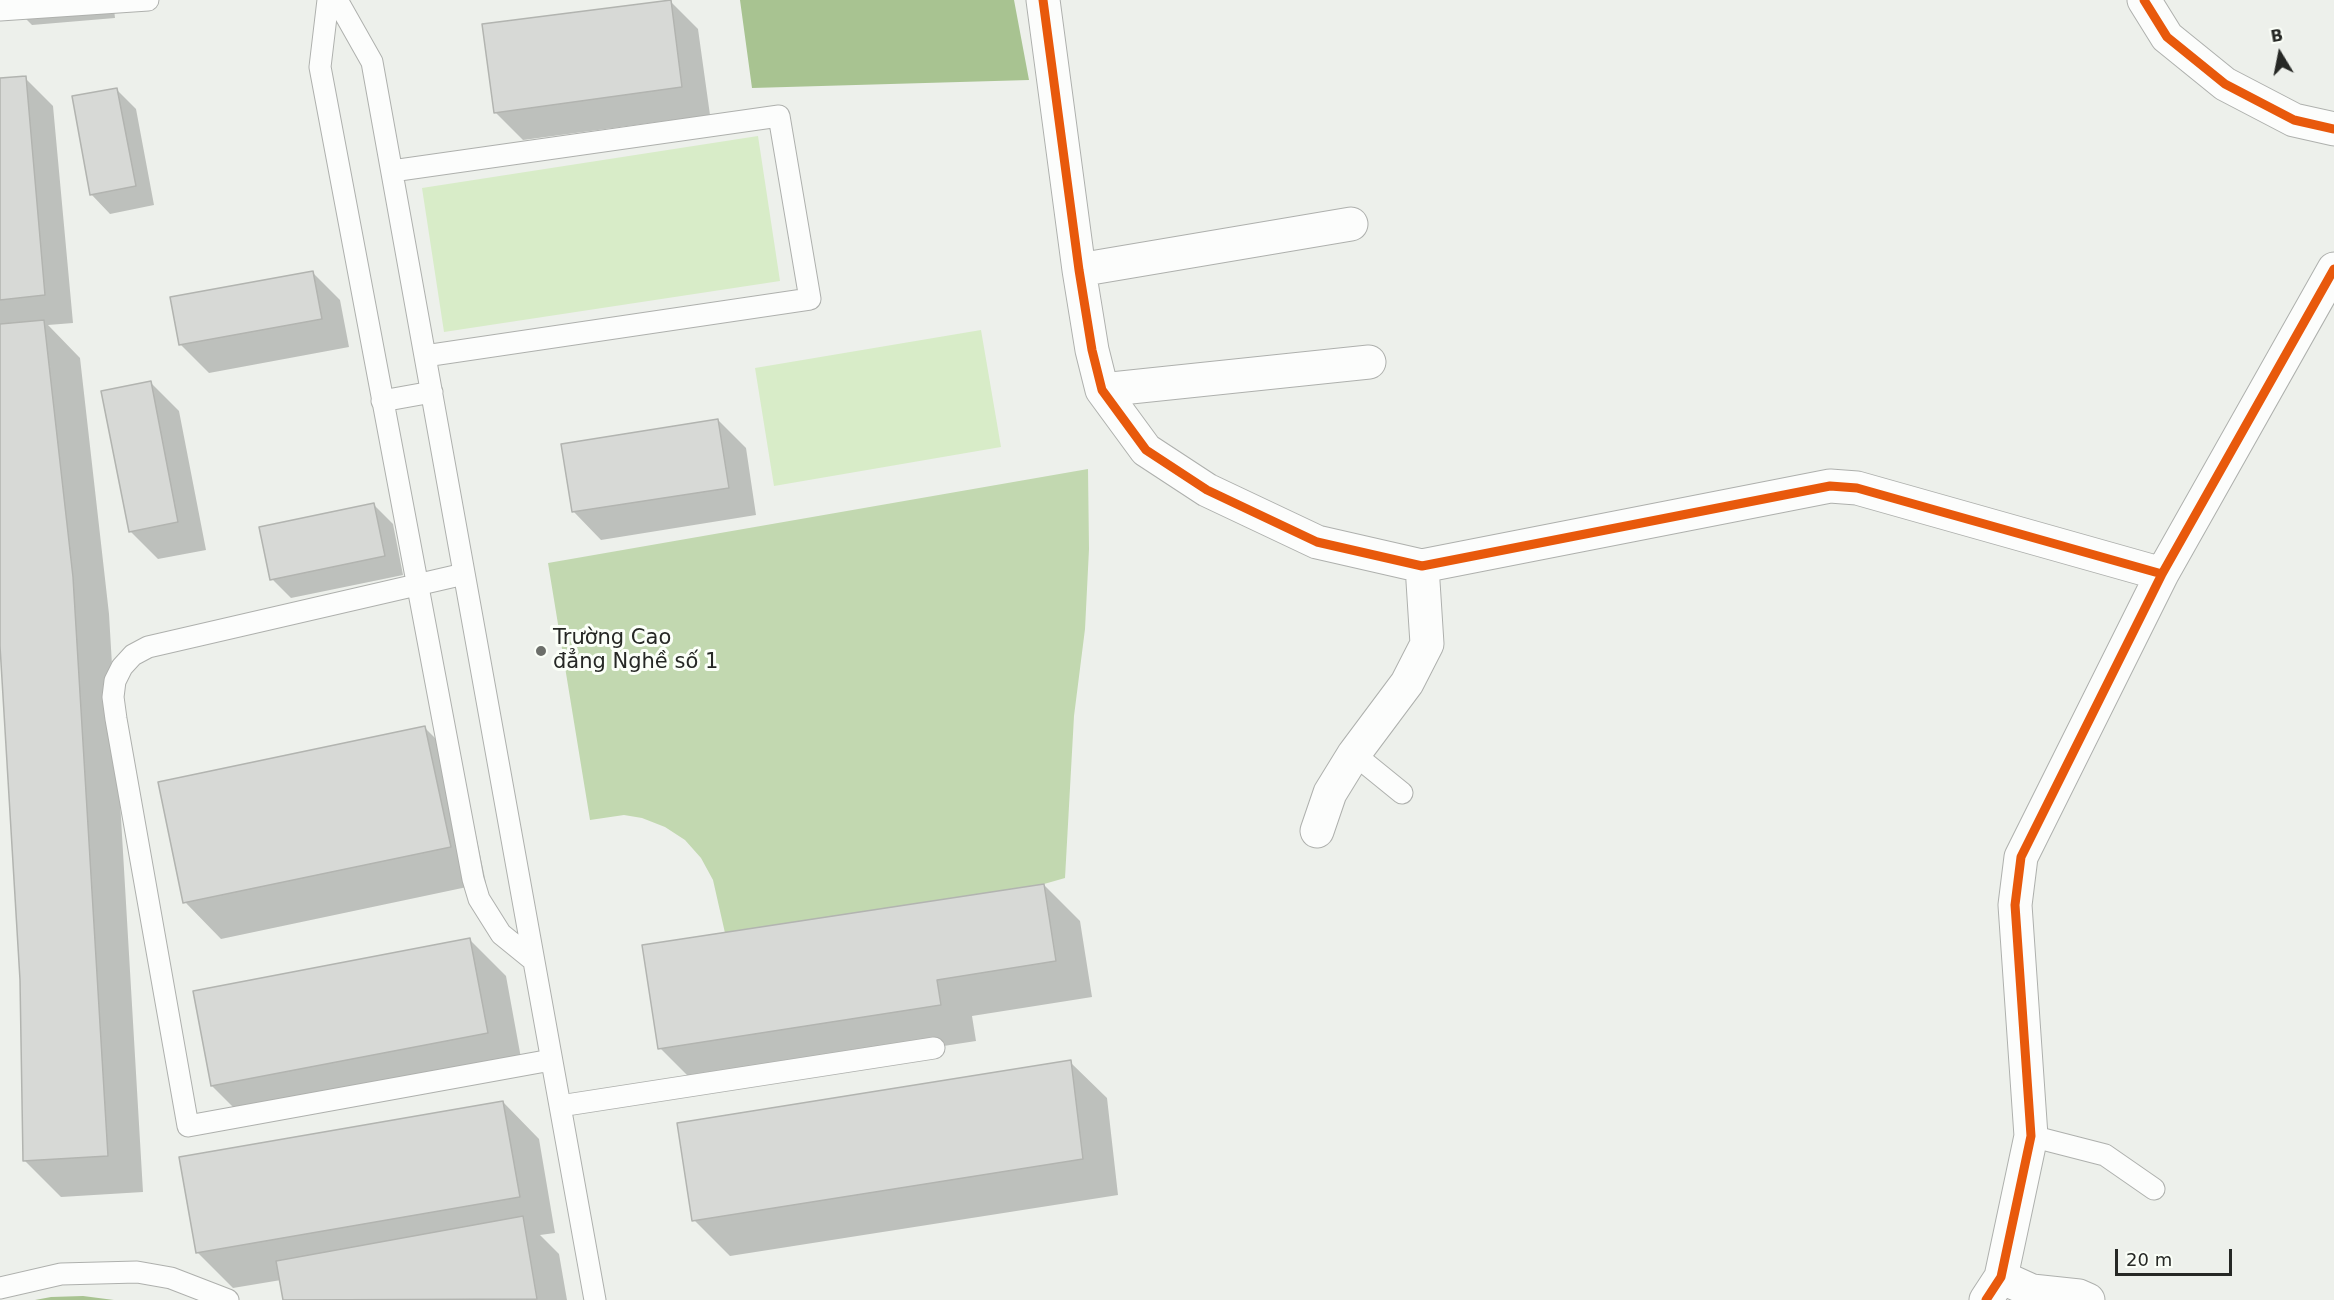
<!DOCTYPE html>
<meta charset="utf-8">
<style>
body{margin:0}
#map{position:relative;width:2334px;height:1300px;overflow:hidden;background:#edf0eb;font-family:"DejaVu Sans",sans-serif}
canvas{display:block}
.north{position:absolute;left:2250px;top:24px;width:60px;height:60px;-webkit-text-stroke:4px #fbfff8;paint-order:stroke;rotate:350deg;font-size:16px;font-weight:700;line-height:24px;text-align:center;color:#262825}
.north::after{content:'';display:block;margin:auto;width:21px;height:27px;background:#262825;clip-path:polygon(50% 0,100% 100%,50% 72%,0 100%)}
.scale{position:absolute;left:2115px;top:1249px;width:117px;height:27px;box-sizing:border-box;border:3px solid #262825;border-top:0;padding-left:8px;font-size:18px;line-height:21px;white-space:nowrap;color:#262825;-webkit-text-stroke:4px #fbfff8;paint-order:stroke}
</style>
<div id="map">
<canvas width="2334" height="1300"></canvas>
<div class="north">B</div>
<div class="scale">20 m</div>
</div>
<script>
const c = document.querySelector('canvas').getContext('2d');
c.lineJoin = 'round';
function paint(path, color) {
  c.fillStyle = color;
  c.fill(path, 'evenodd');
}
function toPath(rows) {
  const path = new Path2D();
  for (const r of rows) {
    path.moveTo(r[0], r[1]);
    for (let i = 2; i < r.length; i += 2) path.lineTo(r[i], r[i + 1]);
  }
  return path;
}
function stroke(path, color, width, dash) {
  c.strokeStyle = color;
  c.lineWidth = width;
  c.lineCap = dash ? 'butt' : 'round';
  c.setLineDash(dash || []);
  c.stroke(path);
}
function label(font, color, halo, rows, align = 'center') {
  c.font = font + ' "DejaVu Sans",sans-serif';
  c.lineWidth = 6;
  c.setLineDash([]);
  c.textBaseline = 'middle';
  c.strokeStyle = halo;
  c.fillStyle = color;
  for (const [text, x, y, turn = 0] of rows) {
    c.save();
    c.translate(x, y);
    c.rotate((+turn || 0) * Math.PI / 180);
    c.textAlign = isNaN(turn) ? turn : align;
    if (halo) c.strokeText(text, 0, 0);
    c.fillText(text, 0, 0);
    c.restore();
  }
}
paint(toPath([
 [758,136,780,281,444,332,422,188],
 [981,330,1001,447,774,486,755,368]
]), '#d8ecc8');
paint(toPath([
 [1088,469,1089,549,1085,629,1074,716,1065,878,1044,884,725,933,713,880,701,858,685,840,665,827,642,818,624,815,590,820,548,563]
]), '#c2d8b0');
paint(toPath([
 [740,0,1014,0,1029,80,752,88],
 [83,1296,114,1300,35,1300,51,1297]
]), '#a8c391');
paint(toPath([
 [7,0,113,0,115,18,32,25],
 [670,1,698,29,710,115,523,140,495,112],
 [25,78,53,106,73,323,48,325,80,358,109,614,143,1192,61,1197,25,1161,22,980,0,624,0,80],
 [117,90,136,109,154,205,110,214,91,194],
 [312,272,340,300,349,347,209,373,181,345],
 [151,383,179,411,206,550,158,559,130,531],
 [718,420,746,448,756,515,601,540,573,511],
 [374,505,393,524,403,575,291,598,272,579],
 [425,728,461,764,486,883,221,939,185,902],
 [1044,885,1080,921,1092,997,972,1016,976,1041,696,1084,660,1048],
 [470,940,506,976,523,1069,248,1122,212,1086],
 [1070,1062,1107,1098,1118,1195,730,1256,694,1220],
 [503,1102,539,1139,555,1233,540,1235,559,1254,567,1300,284,1300,281,1280,233,1288,197,1252]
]), '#0003');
const building = toPath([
 [671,0,682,87,494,113,482,24,671,0],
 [26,76,45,295,0,300,0,78,26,76],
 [117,88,136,186,90,195,72,96,117,88],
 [313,271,322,319,179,345,170,297,313,271],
 [44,320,73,577,108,1156,23,1161,20,980,0,646,0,324,44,320],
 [151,381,178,522,129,532,101,391,151,381],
 [718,419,729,488,572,512,561,444,718,419],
 [374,503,385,556,270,580,259,527,374,503],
 [425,726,451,847,183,903,158,782,425,726],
 [1044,884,1056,961,937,980,941,1005,658,1049,642,945,1044,884],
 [470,938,488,1033,211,1086,193,991,470,938],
 [1071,1060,1083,1159,692,1221,677,1123,1071,1060],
 [503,1101,520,1197,196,1253,179,1157,503,1101],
 [523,1216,537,1299,283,1300,276,1261,523,1216]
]);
paint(building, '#d7d9d6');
stroke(building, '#b2b4b0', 1.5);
const lane = toPath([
 [328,0,320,67,473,879,479,899,501,934,533,960],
 [337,0,372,62,595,1300],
 [0,10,148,0],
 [392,171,779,116,810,299,425,356],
 [382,401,432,392],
 [464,574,148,647,133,655,122,667,115,681,113,697,116,719,188,1126,551,1060],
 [1354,754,1402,793],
 [560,1106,934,1048],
 [2031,1136,2105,1155,2154,1189],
 [0,1288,61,1274,137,1272,171,1278,228,1300]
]);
const street = toPath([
 [1043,0,1079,270,1092,350,1102,390,1146,450,1207,490,1317,542,1422,566,1830,486,1857,488,2162,574],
 [2144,0,2167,37,2225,84,2294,120,2334,129],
 [1079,270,1351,224],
 [1102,390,1369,362],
 [1317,831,1330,793,1354,754,1407,683,1427,644,1422,566],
 [2001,1277,2032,1291,2079,1296,2088,1300],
 [1986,1300,2001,1277,2031,1136,2015,905,2021,857,2162,574,2334,269]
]);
stroke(lane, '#aeb0ad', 23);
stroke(street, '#aeb0ad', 35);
stroke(lane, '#fcfdfc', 21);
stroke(street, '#fcfdfc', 33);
stroke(toPath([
 [1043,0,1079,270,1092,350,1102,390,1146,450,1207,490,1317,542,1422,566,1830,486,1857,488,2162,574],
 [2144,0,2167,37,2225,84,2294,120,2334,129],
 [1986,1300,2001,1277,2031,1136,2015,905,2021,857,2162,574,2334,269]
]), '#e8590c', 9);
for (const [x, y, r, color] of [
 [541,651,6,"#6c6e6a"]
]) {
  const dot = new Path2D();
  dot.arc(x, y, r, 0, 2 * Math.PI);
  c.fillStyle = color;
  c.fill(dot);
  stroke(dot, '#fbfff8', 2);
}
label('21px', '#262825', '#fbfff8', [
 ["Trường Cao",553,639],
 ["đẳng Nghề số 1",553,663]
], 'left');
</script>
